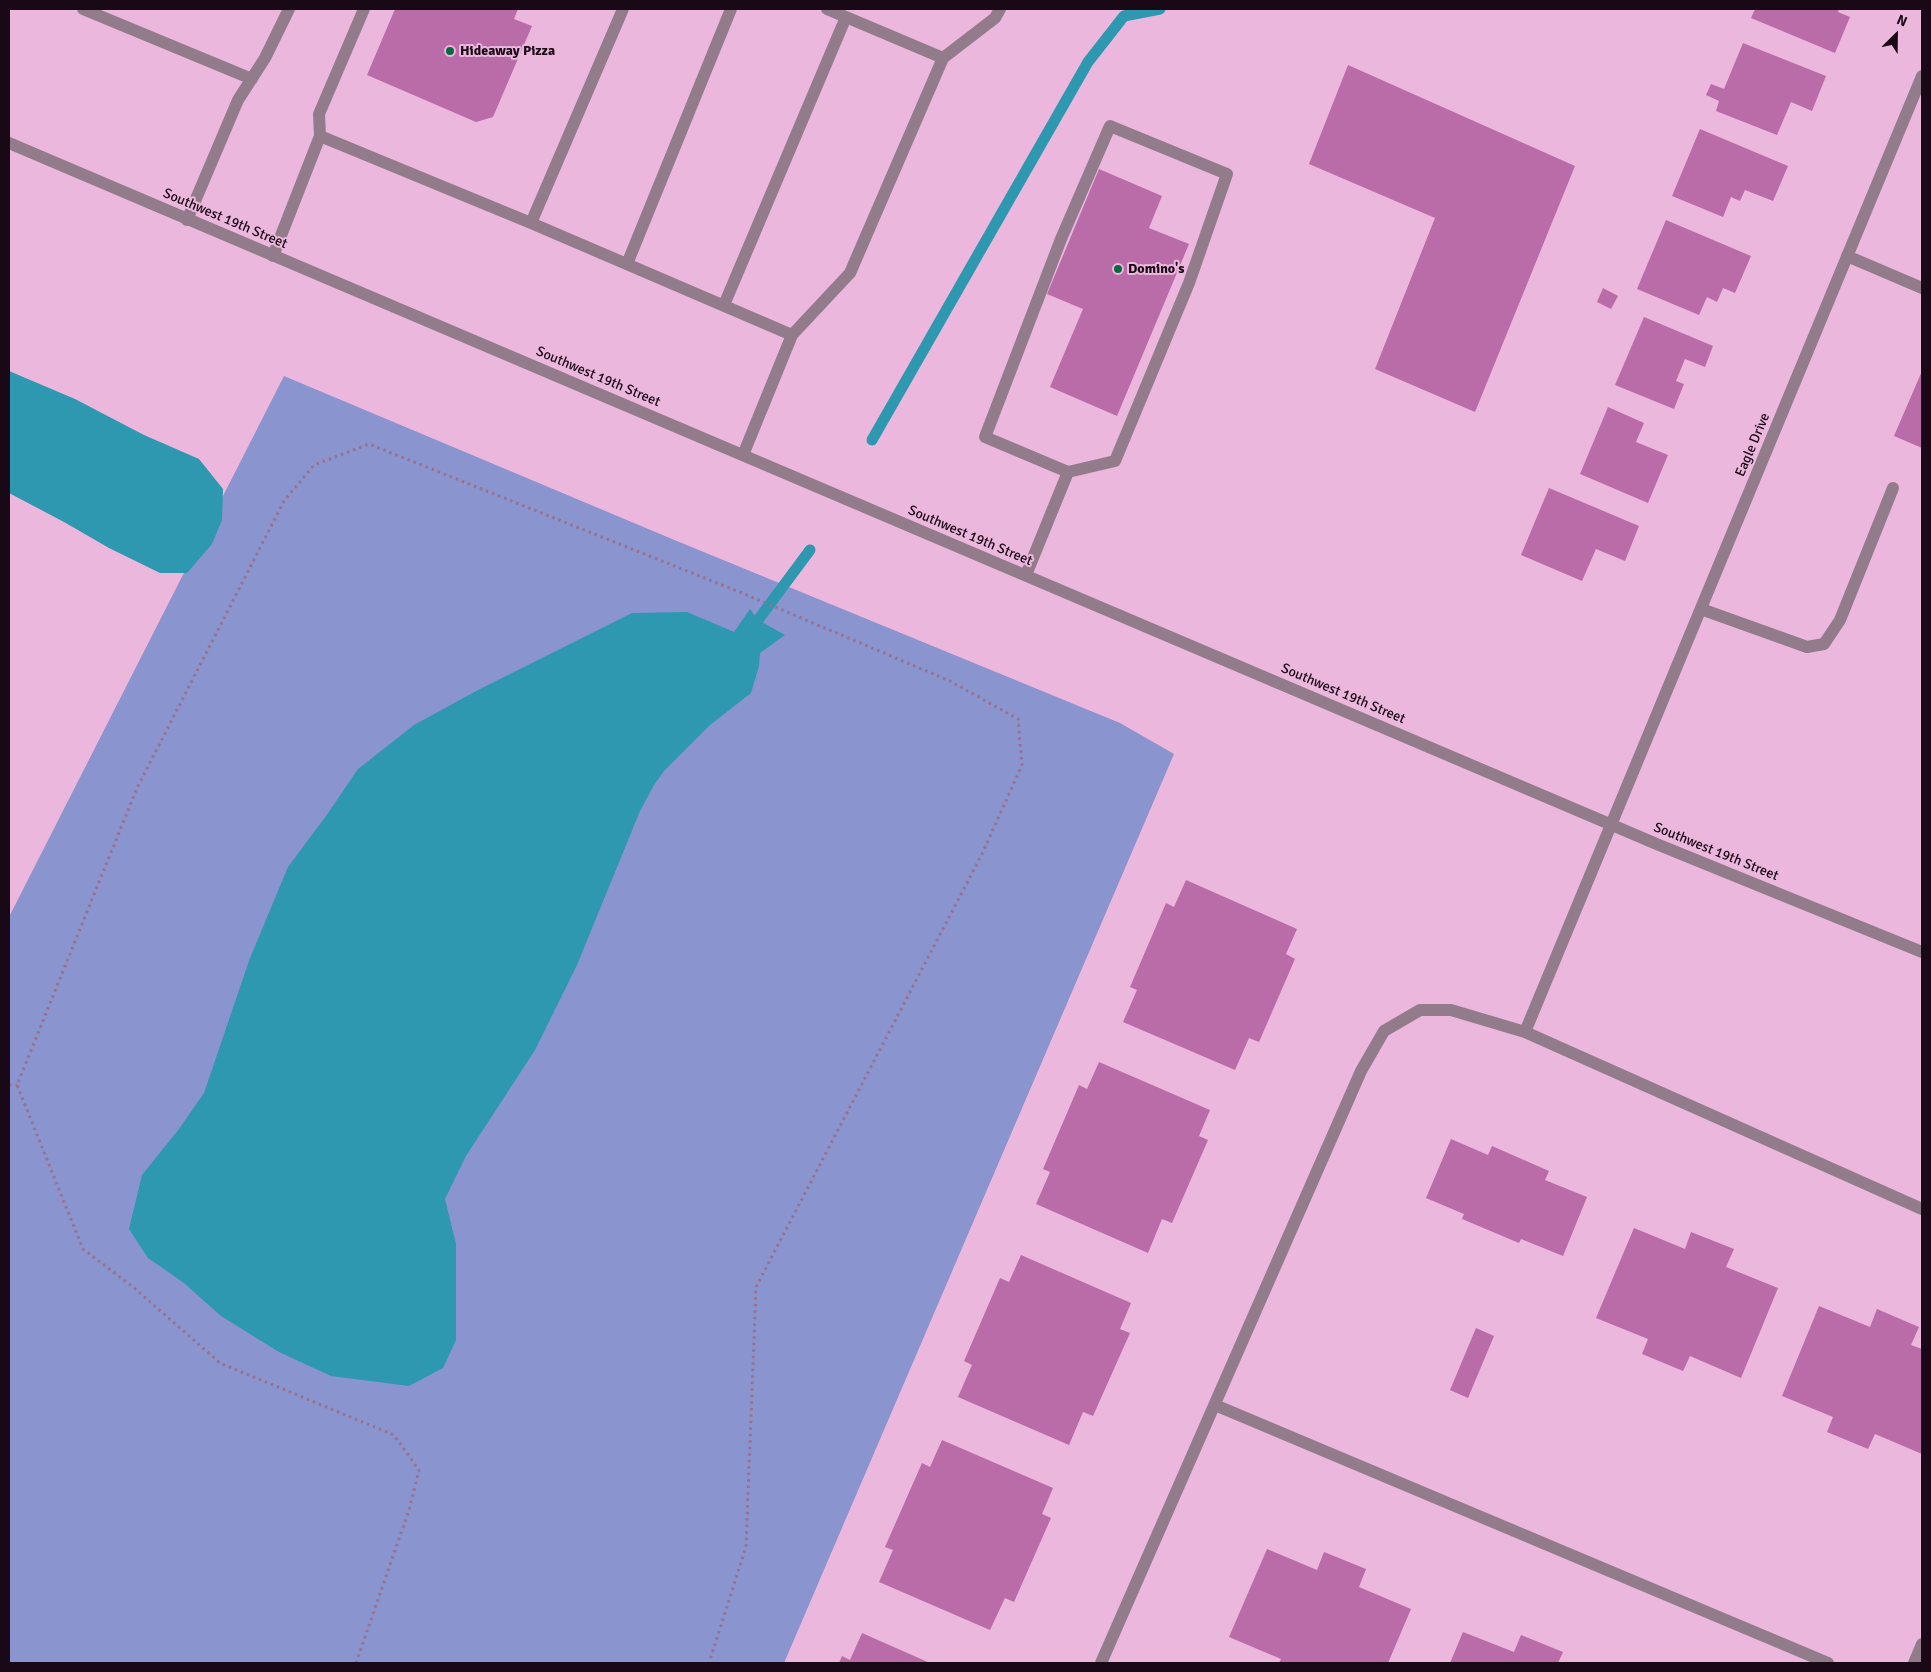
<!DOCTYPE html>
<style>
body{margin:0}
#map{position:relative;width:1931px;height:1672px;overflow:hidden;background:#ebb7dd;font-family:Signika,sans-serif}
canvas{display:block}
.frame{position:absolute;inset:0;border:10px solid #190815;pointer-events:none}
.north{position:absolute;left:1871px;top:10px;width:50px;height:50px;-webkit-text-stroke:4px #ebb7dd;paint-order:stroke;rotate:23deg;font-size:14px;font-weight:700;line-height:20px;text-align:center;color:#190815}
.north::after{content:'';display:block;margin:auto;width:18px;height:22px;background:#190815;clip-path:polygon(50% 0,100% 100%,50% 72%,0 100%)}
</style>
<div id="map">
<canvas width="1931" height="1672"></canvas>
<div class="frame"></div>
<div class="north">N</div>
</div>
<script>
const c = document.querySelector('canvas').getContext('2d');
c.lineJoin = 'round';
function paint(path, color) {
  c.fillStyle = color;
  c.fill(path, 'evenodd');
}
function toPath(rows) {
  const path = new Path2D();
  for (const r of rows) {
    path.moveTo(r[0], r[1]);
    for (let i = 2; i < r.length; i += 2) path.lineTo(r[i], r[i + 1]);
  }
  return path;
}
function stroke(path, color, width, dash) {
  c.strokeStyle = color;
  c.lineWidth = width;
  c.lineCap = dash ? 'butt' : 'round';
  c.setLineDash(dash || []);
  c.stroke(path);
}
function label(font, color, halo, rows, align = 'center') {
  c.font = font + ' Signika,sans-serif';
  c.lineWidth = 4;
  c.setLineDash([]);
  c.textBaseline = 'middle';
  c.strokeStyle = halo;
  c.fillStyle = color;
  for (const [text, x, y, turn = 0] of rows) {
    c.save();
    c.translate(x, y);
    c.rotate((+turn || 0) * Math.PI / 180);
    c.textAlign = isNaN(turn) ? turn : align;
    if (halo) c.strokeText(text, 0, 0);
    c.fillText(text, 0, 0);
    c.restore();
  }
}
paint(toPath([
 [284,376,672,539,1120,723,1174,754,784,1663,9,1663,9,917]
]), '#8a94ce');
paint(toPath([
 [9,371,75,399,144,435,199,459,223,489,222,520,212,544,187,573,160,573,109,548,64,522,9,493],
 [750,609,758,620,785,635,760,653,759,666,751,693,710,725,664,771,654,785,640,811,577,965,535,1050,466,1156,445,1199,456,1244,456,1340,443,1368,409,1386,331,1376,279,1352,221,1316,184,1283,148,1258,129,1229,142,1175,179,1129,204,1093,250,958,288,867,326,816,358,769,414,725,478,690,632,613,687,612,734,632]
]), '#2d98b0');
stroke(toPath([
 [872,440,1088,62,1124,16,1160,9],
 [758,620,810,550]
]), '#2d98b0', 11);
paint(toPath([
 [395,9,518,9,514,19,532,26,493,117,476,122,367,75],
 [1755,9,1839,9,1838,12,1850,17,1835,53,1751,18],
 [1743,43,1826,76,1812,111,1791,102,1777,135,1716,111,1719,101,1706,95,1711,84,1724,89],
 [1348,65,1575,166,1475,412,1375,369,1435,218,1309,164],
 [1700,129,1788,166,1773,201,1745,190,1740,201,1731,197,1723,217,1672,196],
 [1099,169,1162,196,1149,228,1189,244,1117,416,1050,387,1083,309,1047,294],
 [1666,220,1751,256,1735,293,1723,288,1717,302,1707,297,1699,315,1637,289],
 [1603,288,1618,296,1611,309,1597,302],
 [1644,317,1713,346,1705,367,1685,359,1676,381,1684,384,1674,409,1615,385],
 [1922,371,1922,448,1894,436],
 [1608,407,1644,423,1636,442,1668,455,1648,503,1580,474],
 [1549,488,1639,526,1625,561,1596,549,1582,581,1521,555],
 [1186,880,1297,929,1286,954,1295,959,1259,1042,1249,1038,1235,1070,1123,1022,1137,990,1130,987,1166,903,1174,907],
 [1099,1062,1210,1110,1199,1136,1208,1140,1172,1223,1162,1219,1148,1253,1036,1204,1050,1172,1043,1169,1079,1085,1087,1089],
 [1451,1139,1488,1155,1492,1146,1549,1171,1545,1180,1587,1197,1563,1256,1521,1239,1519,1243,1462,1219,1464,1214,1426,1198],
 [1634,1228,1685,1249,1691,1232,1734,1249,1726,1267,1778,1288,1741,1378,1690,1356,1683,1371,1642,1354,1648,1339,1596,1318],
 [1021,1255,1131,1303,1120,1329,1130,1333,1093,1416,1083,1412,1069,1445,958,1397,972,1365,964,1361,1000,1278,1009,1282],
 [1819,1306,1870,1327,1877,1309,1919,1327,1911,1345,1922,1349,1922,1454,1875,1434,1868,1449,1827,1432,1833,1417,1782,1396],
 [1476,1328,1494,1336,1468,1398,1450,1390],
 [942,1440,1053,1488,1042,1514,1051,1518,1014,1602,1005,1598,990,1630,879,1582,893,1550,885,1547,922,1463,930,1467],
 [1267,1549,1317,1570,1324,1552,1366,1569,1359,1587,1411,1609,1388,1663,1279,1663,1281,1659,1229,1637],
 [1463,1632,1514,1652,1521,1635,1563,1652,1558,1663,1450,1663],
 [862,1633,930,1663,839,1663,842,1656,850,1660]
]), '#ba6ca8');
stroke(toPath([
 [9,1085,17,1085],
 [356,1663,409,1510,419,1470,394,1435,220,1363,133,1287,83,1249,17,1085,137,788,284,501,314,465,369,444,742,593,950,681,1018,719,1022,765,982,854,756,1287,746,1547,709,1663]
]), '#97718d', 3, [2.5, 4]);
stroke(toPath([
 [83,9,252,79],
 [827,9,943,58],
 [320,136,531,223,792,335,743,455],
 [187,220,238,100,265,58,289,9],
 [531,223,623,9],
 [273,256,320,136,319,114,364,9],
 [1847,256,1922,288],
 [627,264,731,9],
 [724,305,846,17],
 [792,335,850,273,943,58,995,18,1000,9],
 [1026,575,1068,472,985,437,1061,239,1110,126,1227,174,1189,283,1115,461,1068,472],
 [1701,609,1807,647,1824,644,1840,620,1893,488],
 [1914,1663,1922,1644]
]), '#927c8b', 12);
stroke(toPath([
 [1525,1032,1922,76],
 [1215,1405,1828,1663],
 [1101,1663,1361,1071,1384,1031,1420,1010,1451,1010,1525,1032,1922,1209]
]), '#927c8b', 12);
stroke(toPath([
 [9,143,1659,845,1922,952]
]), '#927c8b', 12);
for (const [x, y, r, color] of [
 [450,51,5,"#0a6a3f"],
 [1118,269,5,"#0a6a3f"]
]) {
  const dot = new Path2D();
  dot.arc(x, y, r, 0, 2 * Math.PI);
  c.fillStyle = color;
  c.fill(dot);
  stroke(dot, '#ebb7dd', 2);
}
label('bold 14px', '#190815', '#ebb7dd', [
 ["Hideaway Pizza",460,51],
 ["Domino's",1128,269]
], 'left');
label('14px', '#190815', '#ebb7dd', [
 ["Southwest 19th Street",225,219,23],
 ["Southwest 19th Street",598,377,23],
 ["Eagle Drive",1753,445,-67],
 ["Southwest 19th Street",970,536,23],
 ["Southwest 19th Street",1343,694,23],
 ["Southwest 19th Street",1716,852,22]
]);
</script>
